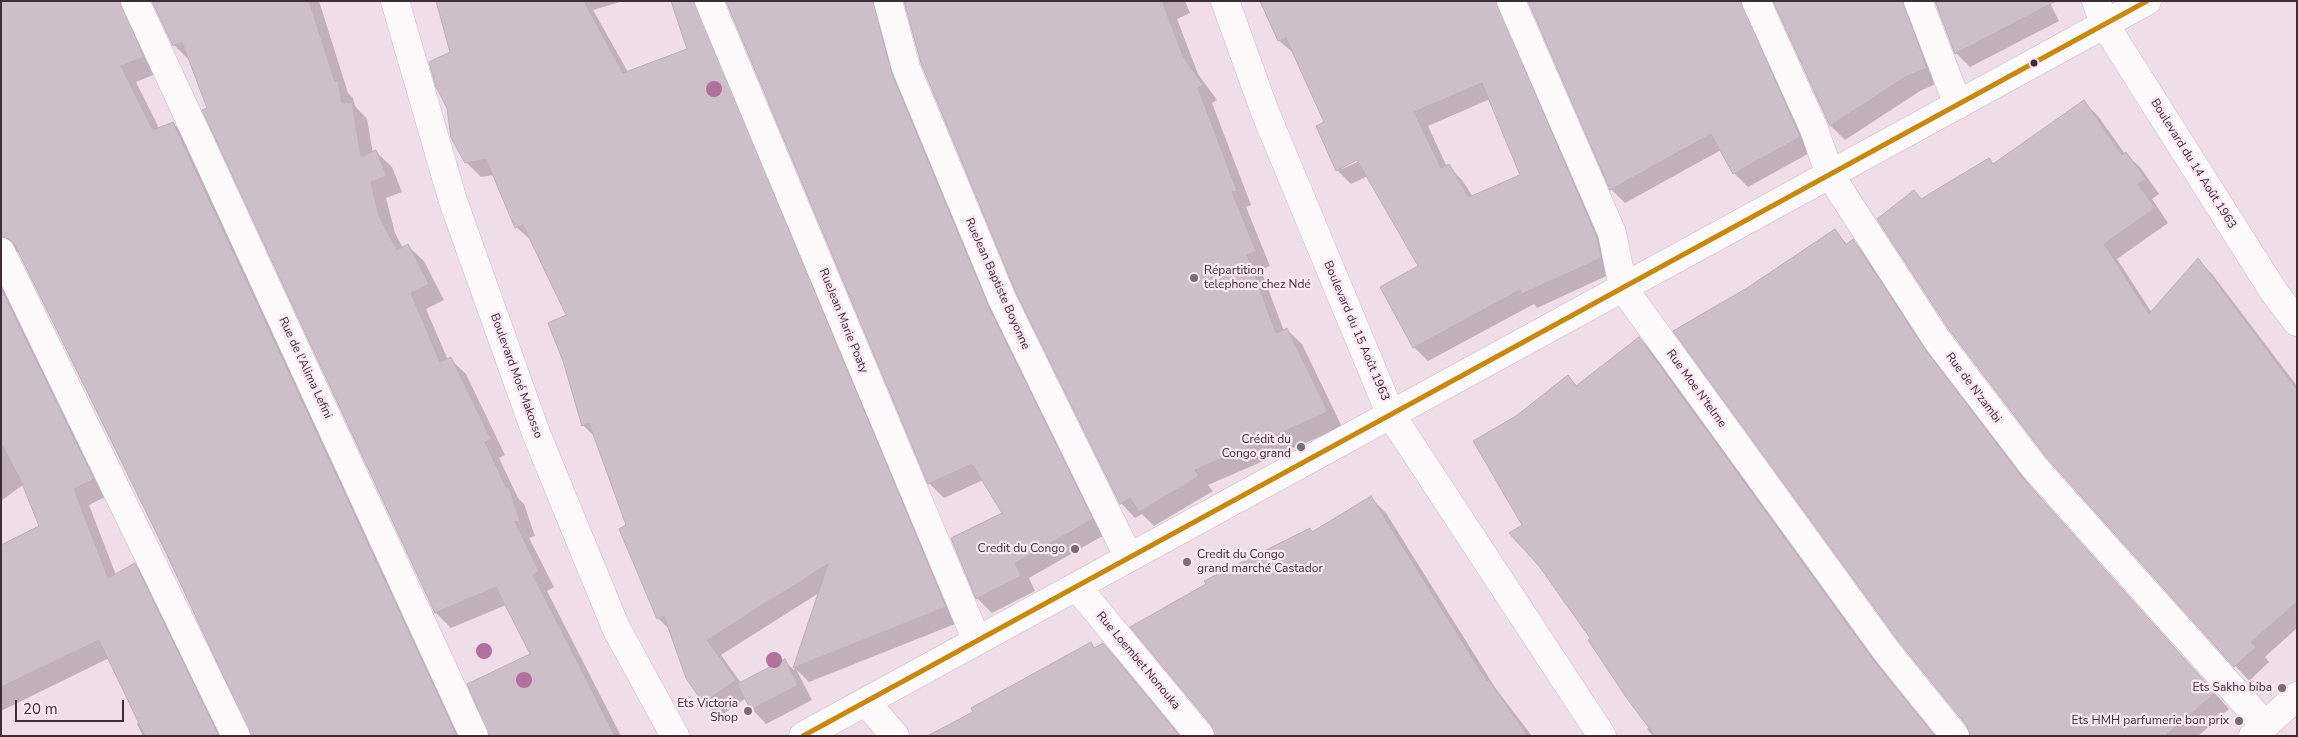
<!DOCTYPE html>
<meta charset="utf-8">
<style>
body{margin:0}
#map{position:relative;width:2298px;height:737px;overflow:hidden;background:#efdde8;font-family:"Nunito Sans",sans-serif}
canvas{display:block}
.frame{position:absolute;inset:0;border:2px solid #3b2e36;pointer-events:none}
.scale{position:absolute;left:15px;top:700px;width:109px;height:22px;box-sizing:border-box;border:2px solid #3b2e36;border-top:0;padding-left:6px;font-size:15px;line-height:18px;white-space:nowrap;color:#3b2e36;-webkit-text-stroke:4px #fce7f3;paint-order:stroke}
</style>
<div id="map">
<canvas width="2298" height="737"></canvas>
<div class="frame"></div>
<div class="scale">20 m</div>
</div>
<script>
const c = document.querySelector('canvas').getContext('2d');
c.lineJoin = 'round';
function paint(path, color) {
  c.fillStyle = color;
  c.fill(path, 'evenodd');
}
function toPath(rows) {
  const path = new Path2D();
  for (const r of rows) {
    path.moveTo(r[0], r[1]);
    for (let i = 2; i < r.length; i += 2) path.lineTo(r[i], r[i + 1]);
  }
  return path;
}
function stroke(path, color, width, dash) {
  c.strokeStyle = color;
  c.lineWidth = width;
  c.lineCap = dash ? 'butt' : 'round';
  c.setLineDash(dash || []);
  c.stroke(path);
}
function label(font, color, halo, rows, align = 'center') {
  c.font = font + ' "Nunito Sans",sans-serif';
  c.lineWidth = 4.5;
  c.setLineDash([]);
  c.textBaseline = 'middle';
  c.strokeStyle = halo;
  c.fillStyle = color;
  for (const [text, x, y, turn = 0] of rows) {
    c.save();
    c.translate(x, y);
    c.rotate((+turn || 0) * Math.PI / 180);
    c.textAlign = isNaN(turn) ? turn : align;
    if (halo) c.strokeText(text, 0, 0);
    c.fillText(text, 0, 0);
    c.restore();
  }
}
paint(toPath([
 [1,1,148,1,158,73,136,82,159,128,173,123,189,139,464,736,253,736,251,729,20,252,10,253,1,265],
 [154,1,319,1,348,93,353,98,355,106,367,119,373,153,376,152,392,167,402,192,386,198,395,233,403,248,408,246,424,261,444,300,426,309,448,360,450,359,466,374,505,455,499,458,518,498,524,504,535,536,529,538,554,587,547,591,621,736,490,736,532,655,506,605,451,628,436,613,204,111,208,109,190,61,174,45],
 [437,1,623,1,593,10,628,72,688,49,673,1,717,1,960,622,809,682,796,669,812,700,766,724,752,709,746,698,719,717,704,702,687,678,671,631,658,618,628,525,595,437,583,425,567,316,532,241,516,227,494,175,481,177,466,162,450,128,448,108,451,52],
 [819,593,794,670,784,661,741,683,721,655],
 [727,1,897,1,892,4,1106,534,1029,578,1035,591,992,613,977,598,1003,513,983,480,944,498,929,483],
 [905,1,1185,1,1190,13,1177,19,1198,74,1217,100,1212,103,1251,205,1246,207,1270,266,1261,270,1284,331,1287,330,1302,344,1342,427,1208,485,1213,491,1154,526,1142,514,1135,518,1121,503],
 [1262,1,1518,1,1615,272,1537,308,1534,304,1428,361,1414,347,1420,267,1368,176,1351,184,1337,170,1326,123,1295,54,1279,41],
 [1490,99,1522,175,1473,197,1462,180,1448,166,1447,167,1428,126],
 [1363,156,1364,159,1342,169,1342,166],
 [1530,1,1763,1,1813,151,1748,187,1734,173,1721,150,1625,203,1611,189],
 [1775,1,1925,1,1940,82,1920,91,1845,140,1831,126],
 [2049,1,2059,21,1970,67,1956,53],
 [2084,102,2098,116,2125,154,2140,167,2159,194,2152,199,2168,223,2117,259,2152,313,2198,260,2212,274,2297,386,2297,628,2265,657,2269,662,2249,681,2047,456,1914,191,1922,200,1994,165],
 [1835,231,1848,245,1853,241,1868,256,1939,366,2036,493,2229,709,2198,736,1971,736,1748,289],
 [1,270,109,495,89,505,116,575,135,565,150,580,226,736,143,736,137,724,140,722,109,658,1,711,1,547,40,527,24,484,1,501],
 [1639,338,1654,353,1889,678,1936,736,1653,736,1647,729,1650,727,1592,638,1523,525,1517,417,1568,377,1577,386],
 [1371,498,1386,513,1496,689,1532,736,1216,736,1312,533],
 [1091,644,1096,648,1103,644,1118,660,1181,736,931,736]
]), '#0003');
const building = toPath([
 [1,1,120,1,144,57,121,66,153,130,173,122,457,736,251,736,164,548,15,245,9,239,1,237,1,1],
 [152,1,309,1,335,82,338,81,342,103,352,102,361,157,376,150,387,176,371,182,379,216,397,250,408,244,429,284,411,293,440,362,451,357,491,439,485,442,506,487,509,487,520,521,515,522,539,571,533,575,615,736,489,736,467,684,530,654,496,587,435,613,202,110,207,108,182,42,173,46,152,1],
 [436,1,584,1,623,73,687,49,671,1,694,1,946,607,793,668,828,564,707,640,736,680,703,703,686,678,664,616,657,619,619,529,626,525,589,423,582,426,563,361,548,323,566,315,523,225,515,228,486,159,465,163,451,138,447,108,436,87,429,62,450,52,436,1],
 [726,1,873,1,892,74,988,305,1093,519,1015,563,1021,576,976,599,951,538,1002,513,972,464,928,484,726,1],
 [904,1,1162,1,1184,58,1203,85,1198,88,1237,191,1232,192,1256,251,1247,255,1276,333,1287,328,1328,412,1195,470,1199,476,1139,512,1130,498,1120,504,1016,293,921,63,904,1],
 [1260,1,1496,1,1597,238,1601,258,1522,294,1520,290,1413,348,1380,287,1418,266,1357,160,1336,171,1316,126,1324,122,1286,38,1278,41,1260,1],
 [1482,83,1520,175,1469,197,1449,164,1441,168,1414,112,1482,83],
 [1528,1,1741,1,1800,137,1733,174,1711,134,1610,190,1528,1],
 [1773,1,1903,1,1927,68,1905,77,1830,126,1773,1],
 [1935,1,2056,1,1955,54,1935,1],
 [2084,100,2122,155,2126,152,2146,179,2138,184,2155,208,2104,244,2149,314,2198,258,2297,390,2297,602,2251,642,2256,647,2234,667,2046,457,1950,331,1877,219,1914,190,1921,199,1989,158,1993,164,2084,100],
 [1835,229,1846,245,1853,239,1925,349,2022,477,2215,693,2165,736,1970,736,1967,726,1899,642,1673,331,1747,288,1835,229],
 [1,288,94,479,74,489,108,578,135,563,219,736,145,736,99,640,1,687,1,545,39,526,21,481,1,443,1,288],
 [1639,337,1874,661,1935,736,1655,736,1626,697,1588,640,1590,638,1539,566,1509,533,1522,525,1473,441,1516,416,1568,375,1576,386,1639,337],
 [1371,496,1487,681,1488,679,1528,736,1215,736,1212,726,1130,627,1206,584,1204,581,1310,528,1312,532,1371,496],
 [1091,642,1094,648,1103,643,1180,736,927,736,973,712,971,708,1091,642],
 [785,659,798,685,751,710,737,684,785,659]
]);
paint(building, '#cdbfc8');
stroke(building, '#bcaeb6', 1);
const street = toPath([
 [135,1,474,736],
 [395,1,453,201,536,433,616,628,675,736],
 [709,1,977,641],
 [888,1,906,68,1002,299,1129,558],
 [1225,1,1265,112,1391,415,1602,736],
 [1511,1,1612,233,1623,288,1887,652,1955,736],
 [1756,1,1814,129,1830,175,1937,340,2034,467,2265,725],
 [1918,1,1958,105],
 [2096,1,2105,25,2274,292,2297,322],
 [1,252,236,736],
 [1077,587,1200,736],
 [866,702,895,736],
 [803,736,2147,1]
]);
const secondary = toPath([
 [2253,736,2297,696]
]);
stroke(street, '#cabcc4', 29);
stroke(secondary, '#cabcc4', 29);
stroke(street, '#fdfafc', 28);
stroke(secondary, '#fdfafc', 28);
stroke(toPath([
 [803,736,2147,1]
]), '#c8880e', 5);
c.fillStyle = '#b0719d';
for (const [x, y] of [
 [714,89],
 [484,651],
 [774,660],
 [524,680]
]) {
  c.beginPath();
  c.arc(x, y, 8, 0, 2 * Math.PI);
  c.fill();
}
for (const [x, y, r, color] of [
 [2034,63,4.5,"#3b2e36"],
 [1194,278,5,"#7a6b74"],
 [1301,447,5,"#7a6b74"],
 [1075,549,5,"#7a6b74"],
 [1187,562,5,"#7a6b74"],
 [2282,688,5,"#7a6b74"],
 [748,711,5,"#7a6b74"],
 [2239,721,5,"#7a6b74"]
]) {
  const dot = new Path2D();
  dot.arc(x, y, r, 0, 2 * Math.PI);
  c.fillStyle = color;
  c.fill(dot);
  stroke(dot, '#fce7f3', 2);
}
label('12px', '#3b2e36', '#fce7f3', [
 ["Boulevard du 14 Août 1963",2193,164,58],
 ["RueJean Baptiste Boyonne",997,284,66],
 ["RueJean Marie Poaty",843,321,68],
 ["Boulevard du 15 Août 1963",1356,331,67],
 ["Rue de l'Alima Lefini",305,368,65],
 ["Boulevard Moé Makosso",516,376,70],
 ["Rue de N'zambi",1973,388,53],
 ["Rue Moe N'telme",1696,389,54],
 ["Rue Loembet Nonouka",1138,661,50]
]);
label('12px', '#3b2e36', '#fce7f3', [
 ["Répartition",1204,271,"left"],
 ["telephone chez Ndé",1204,285,"left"],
 ["Crédit du",1291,440],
 ["Congo grand",1291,454],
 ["Credit du Congo",1065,549],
 ["Credit du Congo",1197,555,"left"],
 ["grand marché Castador",1197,569,"left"],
 ["Ets Sakho biba",2272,688],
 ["Ets Victoria",738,704],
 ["Shop",738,718],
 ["Ets HMH parfumerie bon prix",2229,721]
], 'right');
</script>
